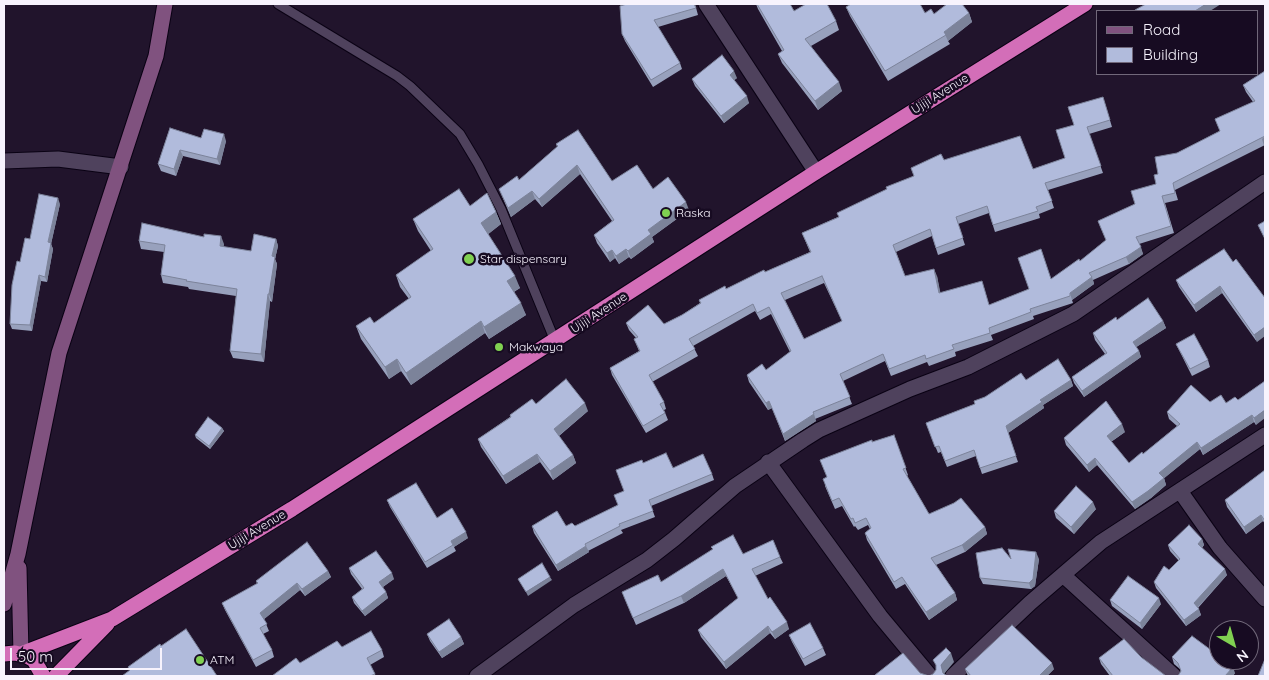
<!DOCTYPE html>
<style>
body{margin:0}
#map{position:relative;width:1269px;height:680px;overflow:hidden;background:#21142c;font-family:Quicksand,sans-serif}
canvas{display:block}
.frame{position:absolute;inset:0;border:5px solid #f7f3fd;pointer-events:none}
.legend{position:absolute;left:1096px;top:10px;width:162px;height:65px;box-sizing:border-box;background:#170b22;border:1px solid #71687a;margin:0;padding:6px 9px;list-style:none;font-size:15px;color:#f7f3fd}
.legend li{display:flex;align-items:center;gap:10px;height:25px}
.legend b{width:25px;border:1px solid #71687a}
.north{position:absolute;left:1209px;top:620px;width:50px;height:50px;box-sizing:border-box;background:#170b22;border:1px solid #71687a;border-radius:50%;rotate:142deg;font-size:14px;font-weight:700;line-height:20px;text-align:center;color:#f7f3fd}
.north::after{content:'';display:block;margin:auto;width:18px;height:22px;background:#80d051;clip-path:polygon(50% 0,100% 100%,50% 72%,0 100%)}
.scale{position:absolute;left:10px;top:648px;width:152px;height:22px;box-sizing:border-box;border:2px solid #f7f3fd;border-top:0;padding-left:6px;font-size:15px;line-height:18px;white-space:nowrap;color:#f7f3fd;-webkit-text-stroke:4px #170b22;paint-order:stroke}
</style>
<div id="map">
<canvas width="1269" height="680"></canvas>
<div class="frame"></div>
<ul class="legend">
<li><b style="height:6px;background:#80527f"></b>Road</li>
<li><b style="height:14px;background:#b1bbdc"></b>Building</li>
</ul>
<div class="north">N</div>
<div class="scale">50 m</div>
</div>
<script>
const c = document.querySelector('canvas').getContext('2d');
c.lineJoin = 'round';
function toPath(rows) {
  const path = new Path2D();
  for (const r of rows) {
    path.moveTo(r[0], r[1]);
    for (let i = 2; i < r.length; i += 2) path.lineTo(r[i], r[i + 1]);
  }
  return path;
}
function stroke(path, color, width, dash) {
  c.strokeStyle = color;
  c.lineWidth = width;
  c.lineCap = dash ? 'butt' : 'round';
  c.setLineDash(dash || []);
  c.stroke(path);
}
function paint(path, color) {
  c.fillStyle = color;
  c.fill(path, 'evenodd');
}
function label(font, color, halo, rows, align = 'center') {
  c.font = font + ' Quicksand,sans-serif';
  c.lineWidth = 5;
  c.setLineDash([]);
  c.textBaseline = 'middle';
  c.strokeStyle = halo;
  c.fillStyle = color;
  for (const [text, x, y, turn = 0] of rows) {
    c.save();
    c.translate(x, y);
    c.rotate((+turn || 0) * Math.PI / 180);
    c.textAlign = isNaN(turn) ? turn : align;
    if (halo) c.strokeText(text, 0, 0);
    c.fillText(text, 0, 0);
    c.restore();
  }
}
const service = toPath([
 [278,4,397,76,410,86,460,134,478,164,501,209,555,341]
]);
const minor = toPath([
 [706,4,816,172],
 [4,161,58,159,121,167],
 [768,462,880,616,930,676],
 [1180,491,1220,548,1265,599],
 [1063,575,1174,676],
 [477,676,574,605,647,560,674,539,735,486,803,440,819,430,910,389,968,367,1073,314,1265,182],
 [953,676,1030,603,1101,542,1265,435]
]);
const secondary = toPath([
 [19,568,21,654],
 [4,604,18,554,59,353,156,56,165,4]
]);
const trunk = toPath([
 [4,654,15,653,27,656,34,660,43,676],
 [21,654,112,619,292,509,816,172,1085,4],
 [56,676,107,624]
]);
stroke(service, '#0a0214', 11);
stroke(minor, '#0a0214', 17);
stroke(secondary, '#0a0214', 17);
stroke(trunk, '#0a0214', 17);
stroke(service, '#4f425d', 9);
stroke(minor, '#4f425d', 15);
stroke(secondary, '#80527f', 15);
stroke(trunk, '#d36eb8', 15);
paint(toPath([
 [627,4,695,4,698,15,658,27,680,63,682,69,653,87,625,41,622,34],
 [756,4,790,4,794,11,836,21,839,30,811,46,842,91,818,110,782,63,778,54,782,51,758,9],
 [846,7,934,14,969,13,972,22,948,41,950,44,888,81,850,16],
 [1265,71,1265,145,1175,190,1178,200,1165,203,1174,233,1139,244,1143,254,1129,264,1093,280,1094,284,1072,300,1073,303,1033,316,1034,319,991,335,993,340,955,352,956,356,929,366,927,362,891,376,885,361,843,381,852,404,815,419,816,421,785,441,772,408,768,410,749,382,747,375,766,370,790,352,771,314,760,320,755,311,693,346,698,356,652,382,664,402,666,409,664,410,668,420,646,433,612,375,610,368,639,351,634,339,636,338,629,330,626,323,664,324,682,315,700,303,699,300,765,272,810,252,802,233,838,217,914,176,911,168,944,160,1033,169,1065,158,1074,125,1103,97,1112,127,1089,134,1103,173,1048,190,1054,208,1039,214,1040,218,995,232,989,213,958,224,965,245,938,255,932,236,896,252,905,276,937,276,940,293,984,288,989,305,1029,289,1051,279,1080,261,1106,240,1098,221,1135,204,1156,184,1158,174,1177,153,1220,131,1215,119,1253,102,1246,92,1243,85],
 [824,283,842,321,804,339,785,300],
 [737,78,734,80,749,103,724,123,695,86,692,79],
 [170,128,201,138,226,141,220,165,183,156,176,176,161,171,158,164],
 [556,144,612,181,653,189,689,210,652,237,654,242,631,259,629,257,619,264,615,258,610,262,597,243,594,235,612,221,580,174,542,207,535,199,511,217,499,189,519,180,557,147],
 [60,204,51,244,53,249,47,282,41,281,32,331,12,329,10,324,30,239],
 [470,206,496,212,501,224,488,234,520,288,514,292,526,315,489,339,485,333,411,385,401,371,389,379,361,339,356,326,374,323,409,299,400,287,396,275,431,251,418,231,413,219],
 [276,239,278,246,275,259,277,264,272,302,270,301,264,362,233,358,230,351,236,296,189,289,188,287,163,283,161,275,164,252,141,249,139,241,224,244,223,247,251,251],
 [1233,262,1257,342,1222,293,1196,312,1179,287,1176,280],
 [1117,320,1163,321,1166,328,1136,347,1139,351,1141,357,1084,397,1074,383,1072,377,1105,354,1095,340,1093,333],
 [1176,344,1208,360,1210,367,1192,376],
 [1026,380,1071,380,1073,386,1043,405,1044,408,1008,433,1018,462,982,474,976,456,947,467,941,452,938,453,926,423,975,404,985,397],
 [1265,381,1256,425,1254,422,1203,455,1200,449,1164,478,1166,485,1151,498,1135,509,1097,465,1089,472,1066,445,1064,438,1125,432,1111,442,1129,463,1143,454,1177,426,1169,419,1167,412,1210,402,1226,403,1238,400],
 [536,404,588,411,559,436,573,455,576,463,553,480,540,462,506,484,481,447,478,439,510,417,510,415],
 [222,428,224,431,210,449,196,438,195,435],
 [894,435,908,475,907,476,929,514,985,527,987,534,965,552,936,565,955,593,957,600,929,620,905,584,896,589,867,540,865,533,870,529,868,525,858,530,855,526,854,527,842,506,835,509,825,486,827,477,872,442],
 [673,468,712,474,714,480,651,506,655,517,621,530,623,533,588,551,589,552,558,571,534,533,532,526,575,526,618,505,624,491],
 [1265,470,1265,524,1263,521,1246,534,1227,507,1225,500],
 [387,500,437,518,468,538,454,547,456,551,427,568,390,507],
 [1096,509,1074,534,1056,518,1054,511],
 [1202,539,1204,545,1202,548,1227,575,1198,608,1201,615,1186,626,1156,588,1154,582,1179,561,1170,551,1168,545],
 [743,554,780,557,783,563,755,576,768,599,789,629,775,639,770,633,726,669,701,637,698,630,738,598,726,576,684,603,636,625,622,592,661,582],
 [1011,559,1039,559,1035,586,1031,589,983,584,980,578],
 [349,568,394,579,383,587,386,592,388,598,365,616,354,603,352,597,362,589,351,574],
 [328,571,331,577,305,596,300,590,264,619,269,631,263,634,272,650,274,657,256,667,225,610,222,603,257,584,256,581],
 [1110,600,1161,604,1142,629,1112,606],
 [427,634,461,637,464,644,442,658,430,641],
 [789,635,823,648,826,655,805,666,792,642],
 [342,647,382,650,384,657,370,665,376,676,272,676,300,663],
 [1172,657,1235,673,1233,676,1178,676,1181,671,1180,669,1174,664],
 [1099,658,1166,676,1110,676,1101,664],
 [965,669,1054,669,1047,676,968,676]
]), '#98a1bd');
paint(toPath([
 [1206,4,1221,4,1210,11,1195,11],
 [969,13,972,22,948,41,944,32],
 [734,71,737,78,732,82,730,75],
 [839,82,842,91,818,110,815,101],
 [747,96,749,103,724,123,721,116],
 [224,134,226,141,220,165,217,159],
 [1265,136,1265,145,1264,146,1262,139],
 [180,150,183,156,176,176,174,169],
 [577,165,580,174,542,207,539,199],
 [532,191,535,199,511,217,508,208],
 [58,198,60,204,51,244,53,249,47,282,45,277,48,242],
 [686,202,689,210,652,237,654,242,631,259,628,251,648,230],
 [496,212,501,224,486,236,481,223],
 [221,236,224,244,222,254,220,246],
 [276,239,278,246,275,259,277,264,272,302,269,294,272,256],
 [1141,247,1143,254,1129,264,1126,257],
 [626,249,629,257,619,264,616,256],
 [612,250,615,258,610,262,607,253],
 [934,269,937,276,942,300,939,293],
 [39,275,41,281,32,331,30,325],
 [515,276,520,288,511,293,507,281],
 [1092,277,1094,284,1072,300,1070,293],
 [1220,286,1222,293,1196,312,1194,305],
 [268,294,270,301,264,362,261,354],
 [521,303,526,315,489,339,484,327],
 [481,321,485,333,411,385,406,373],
 [1163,321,1166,328,1135,348,1133,342],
 [1265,327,1265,336,1257,342,1254,335],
 [1139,351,1141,357,1084,397,1082,391],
 [397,359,401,371,389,379,385,367],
 [1071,380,1073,386,1043,405,1044,408,1008,433,1018,462,1006,426,1040,400],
 [769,401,772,408,768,410,766,403],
 [585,403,588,411,557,437,554,429],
 [1265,410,1265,418,1256,425,1254,418],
 [814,414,816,421,785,441,783,434],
 [1252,415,1254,422,1203,455,1201,448],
 [1122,424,1125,432,1109,443,1107,436],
 [222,428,224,431,210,449,209,446],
 [1197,442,1200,449,1162,480,1159,473],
 [537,454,540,462,506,484,503,476],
 [573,455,576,463,553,480,550,471],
 [1095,458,1097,465,1089,472,1087,465],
 [1164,478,1166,485,1151,498,1135,509,1132,502],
 [1093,502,1096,509,1074,534,1071,527],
 [1261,515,1263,521,1246,534,1244,527],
 [985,527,987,534,965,552,962,545],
 [466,532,468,538,454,547,451,541],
 [1202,539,1204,545,1200,549,1198,544],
 [586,546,589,552,558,571,556,565],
 [1036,552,1039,559,1035,586,1031,589,1029,583],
 [723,569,726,576,684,603,681,596],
 [1225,569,1227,575,1196,609,1194,603],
 [328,571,331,577,305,596,302,589],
 [392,573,394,579,381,588,379,582],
 [550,577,552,580,528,596,526,592],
 [297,583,300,590,263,620,260,613],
 [386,592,388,598,365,616,362,611],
 [955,593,957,600,929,620,926,612],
 [1159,598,1161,604,1142,629,1140,623],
 [1199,609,1201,615,1186,626,1184,620],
 [787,622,789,629,775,639,772,632],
 [768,626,770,633,726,669,724,662],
 [461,637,464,644,442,658,439,652],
 [951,653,954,662,944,674,944,676,941,665],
 [1052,663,1054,669,1047,676,1039,676],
 [1233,667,1235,673,1233,676,1225,676]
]), '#7c839a');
const building = toPath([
 [627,4,694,4,696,8,654,20,680,63,651,80,622,34,620,6,627,4],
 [757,4,790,4,794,11,806,4,827,4,836,21,805,39,839,82,815,101,778,54,784,50,757,4],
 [851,4,920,4,925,13,931,9,934,14,947,4,962,4,969,13,944,32,946,35,885,71,846,7,851,4],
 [1146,4,1206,4,1195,11,1135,11,1135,10,1146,4],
 [722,55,734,71,730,75,747,96,721,116,692,79,722,55],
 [1265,71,1265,136,1173,183,1175,193,1162,196,1171,226,1136,237,1141,247,1126,257,1089,273,1092,277,1070,293,1070,296,1030,309,1031,312,989,328,990,333,952,345,954,349,926,359,925,355,889,369,883,354,840,374,850,397,813,412,814,414,783,434,769,401,766,403,747,375,762,364,766,370,791,351,769,307,757,313,753,304,689,339,695,349,649,375,664,402,660,404,665,413,643,426,610,368,640,351,634,339,638,337,626,323,648,305,664,324,682,315,701,303,699,300,725,286,726,289,764,270,765,272,811,252,802,233,839,217,837,213,887,189,886,187,914,176,911,168,941,154,944,160,1020,136,1033,169,1065,158,1056,130,1074,125,1068,107,1103,97,1110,120,1087,127,1101,166,1045,183,1052,201,1036,207,1038,211,993,225,987,206,956,217,963,238,936,248,930,229,893,245,905,276,934,269,939,293,982,281,989,305,1029,289,1018,258,1041,249,1051,279,1079,259,1080,261,1106,240,1098,221,1135,204,1131,191,1156,184,1154,175,1158,174,1155,157,1177,153,1220,131,1215,119,1255,101,1243,85,1265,71],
 [822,276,842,321,804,339,781,293,822,276],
 [170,128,201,138,204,129,224,134,217,159,180,150,174,169,158,164,170,128],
 [578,130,612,181,637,165,653,189,668,177,686,202,648,230,651,234,628,251,626,249,616,256,612,250,607,253,594,235,614,220,577,165,539,199,532,191,508,208,499,189,517,176,519,180,558,146,556,144,578,130],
 [459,189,470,206,487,193,496,212,481,223,515,276,507,281,521,303,484,327,481,321,406,373,397,359,385,367,356,326,370,317,374,323,411,297,396,275,433,249,413,219,459,189],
 [39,194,58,198,48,242,51,243,45,277,39,275,30,325,10,324,12,285,17,261,20,262,25,238,30,239,39,194],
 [1265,221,1265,239,1258,225,1265,221],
 [142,223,204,237,204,234,221,236,220,246,251,251,254,234,276,239,272,256,275,257,269,294,268,294,261,354,230,351,237,289,186,281,187,280,161,275,165,245,139,241,142,223],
 [1224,249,1233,262,1236,259,1265,298,1265,327,1254,335,1220,286,1194,305,1176,280,1224,249],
 [1148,298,1163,321,1133,342,1139,351,1082,391,1072,377,1107,353,1093,333,1116,317,1117,320,1148,298],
 [1194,334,1208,360,1190,369,1176,344,1194,334],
 [1058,359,1071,380,1040,400,1042,402,1006,426,1016,456,980,468,974,450,945,461,939,446,935,447,926,423,975,404,974,401,985,397,1021,373,1026,380,1058,359],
 [566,379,585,403,554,429,573,455,550,471,537,454,503,476,478,439,511,417,510,415,532,399,536,404,566,379],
 [1265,381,1265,410,1254,418,1252,415,1201,448,1197,442,1159,473,1164,478,1148,491,1132,502,1095,458,1087,465,1064,438,1106,401,1122,424,1107,436,1129,463,1142,452,1143,454,1180,424,1167,412,1191,385,1210,402,1221,395,1226,403,1235,397,1238,400,1265,381],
 [208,417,222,428,209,446,195,435,208,417],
 [894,435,906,468,903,469,929,514,954,503,961,498,985,527,962,545,931,558,955,593,926,612,902,577,894,582,865,533,871,528,866,518,855,523,853,518,851,519,839,498,832,501,823,479,827,477,820,460,872,440,872,442,894,435],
 [666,453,673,468,703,454,712,474,649,500,653,511,619,524,620,526,585,544,586,546,556,565,532,526,557,511,566,526,572,523,575,526,618,505,614,495,624,491,616,470,642,460,643,463,666,453],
 [1265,470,1265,521,1261,515,1244,527,1225,500,1265,470],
 [416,483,437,518,452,508,466,532,451,541,453,545,425,562,387,500,416,483],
 [1076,486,1093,502,1071,527,1054,511,1076,486],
 [1189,525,1202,539,1198,544,1225,569,1194,603,1199,609,1184,620,1154,582,1164,566,1169,570,1180,559,1168,545,1189,525],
 [733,535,743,554,773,540,780,557,752,569,768,599,770,597,787,622,772,632,768,626,724,662,698,630,738,598,723,569,681,596,633,618,622,592,658,575,661,582,713,549,711,547,733,535],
 [307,542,328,571,302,589,297,583,260,613,267,624,260,628,272,650,253,660,222,603,258,583,256,581,307,542],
 [1002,548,1011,559,1008,549,1036,552,1033,579,1029,583,980,578,976,553,1002,548],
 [376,551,392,573,379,582,386,592,362,611,352,597,364,588,349,568,376,551],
 [542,563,550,577,526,592,518,579,542,563],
 [1128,576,1159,598,1140,623,1110,600,1128,576],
 [449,619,461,637,439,652,427,634,449,619],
 [810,623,823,648,803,659,789,635,810,623],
 [1012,625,1052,663,1039,676,971,676,965,669,1012,625],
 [186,629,217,676,122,676,130,670,128,667,160,644,161,646,186,629],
 [371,631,382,650,367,658,375,674,370,676,272,676,296,658,300,663,337,641,342,647,371,631],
 [1192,636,1219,656,1219,660,1224,660,1233,667,1225,676,1178,676,1181,671,1178,663,1172,657,1192,636],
 [1124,639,1141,657,1166,676,1113,676,1099,658,1124,639],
 [946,648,951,653,941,665,943,673,947,676,876,676,875,675,903,653,920,673,929,676,933,674,936,670,936,665,933,660,946,648],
 [1265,659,1265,676,1258,676,1265,659]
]);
paint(building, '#b1bbdc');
stroke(building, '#7c839a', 1);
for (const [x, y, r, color] of [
 [666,213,5,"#80d051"],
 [469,259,6,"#80d051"],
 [499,347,5,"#80d051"],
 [200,660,5,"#80d051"]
]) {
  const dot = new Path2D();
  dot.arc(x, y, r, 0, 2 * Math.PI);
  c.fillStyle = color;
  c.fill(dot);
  stroke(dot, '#170b22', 2);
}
label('12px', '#f7f3fd', '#170b22', [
 ["Ujiji Avenue",940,94,-32],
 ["Ujiji Avenue",599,313,-33],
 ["Ujiji Avenue",257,530,-31]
]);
label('12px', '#f7f3fd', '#170b22', [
 ["Raska",676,213],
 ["Star dispensary",480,259],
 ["Makwaya",509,347],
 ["ATM",210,660]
], 'left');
</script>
